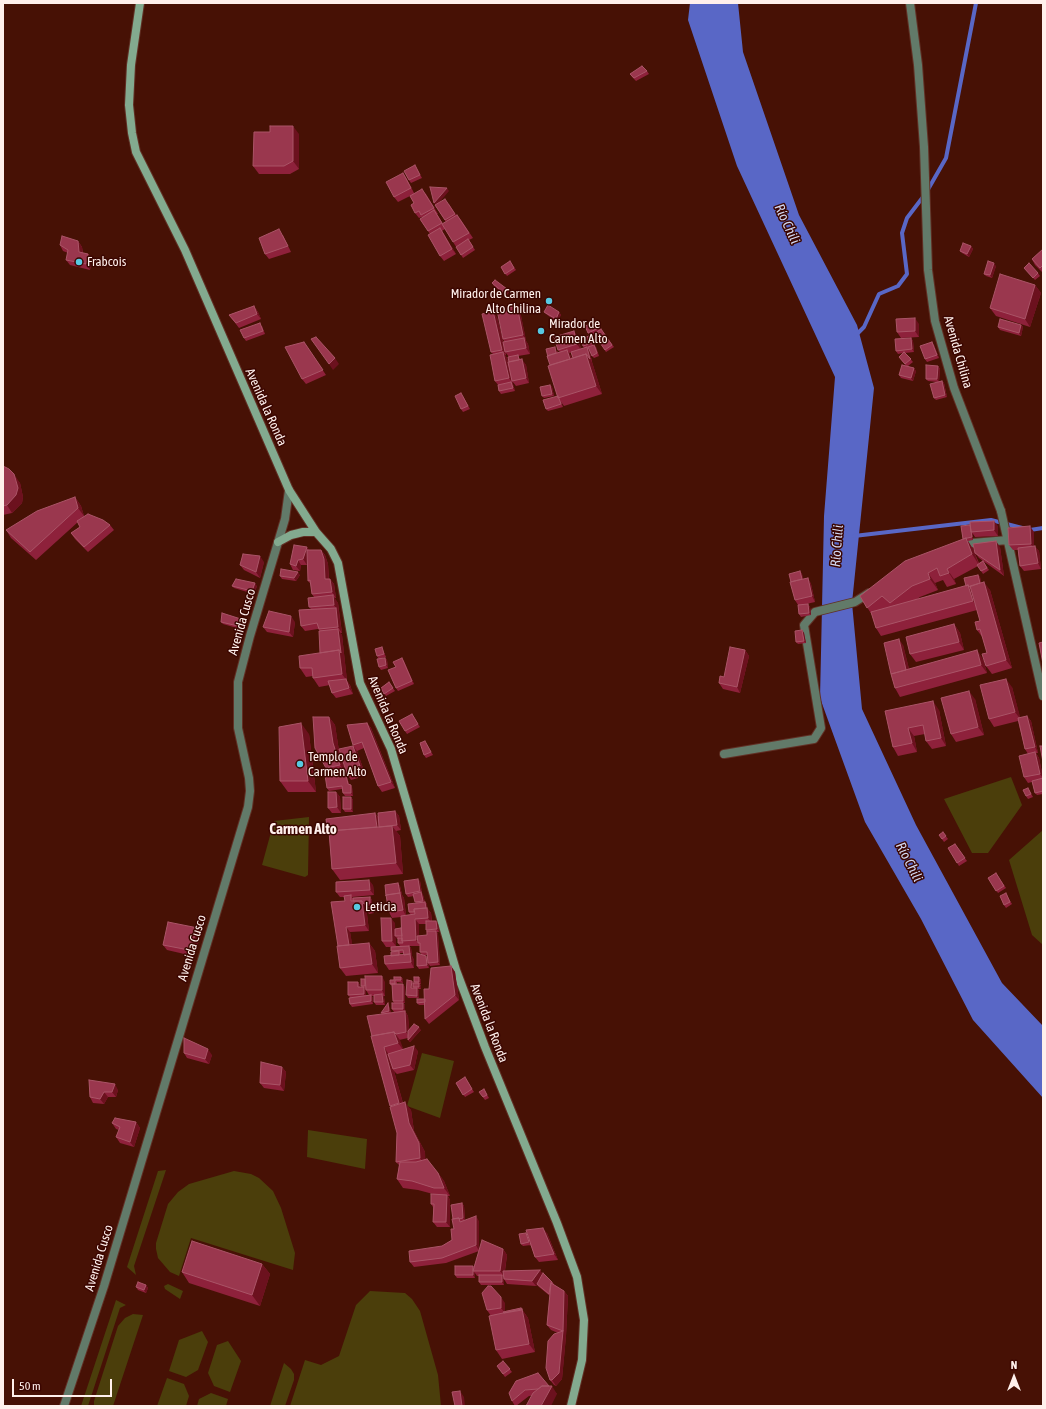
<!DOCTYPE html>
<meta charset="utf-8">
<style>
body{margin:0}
#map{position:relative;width:1046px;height:1409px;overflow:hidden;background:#471105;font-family:"Asap Condensed",sans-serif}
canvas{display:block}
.frame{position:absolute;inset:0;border:4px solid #fff0ec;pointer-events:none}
.north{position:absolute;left:994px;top:1357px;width:40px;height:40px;-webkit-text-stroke:3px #3b0600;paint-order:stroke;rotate:0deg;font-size:11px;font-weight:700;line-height:16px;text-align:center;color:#fff0ec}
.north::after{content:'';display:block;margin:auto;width:14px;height:18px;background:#fff0ec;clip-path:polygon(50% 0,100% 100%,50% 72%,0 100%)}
.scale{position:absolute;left:12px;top:1379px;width:100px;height:18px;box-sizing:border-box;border:2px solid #fff0ec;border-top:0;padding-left:5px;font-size:12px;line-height:14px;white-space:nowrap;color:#fff0ec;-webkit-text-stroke:3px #3b0600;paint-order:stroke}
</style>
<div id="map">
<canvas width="1046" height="1409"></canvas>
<div class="frame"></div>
<div class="north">N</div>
<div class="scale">50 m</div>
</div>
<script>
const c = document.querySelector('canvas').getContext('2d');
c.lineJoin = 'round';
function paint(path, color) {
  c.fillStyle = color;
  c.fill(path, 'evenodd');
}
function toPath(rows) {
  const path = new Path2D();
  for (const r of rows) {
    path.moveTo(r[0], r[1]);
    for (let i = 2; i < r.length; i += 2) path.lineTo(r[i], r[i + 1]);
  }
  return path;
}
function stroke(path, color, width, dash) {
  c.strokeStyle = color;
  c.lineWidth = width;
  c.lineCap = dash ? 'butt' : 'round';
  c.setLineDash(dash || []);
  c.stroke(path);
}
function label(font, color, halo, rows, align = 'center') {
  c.font = font + ' "Asap Condensed",sans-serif';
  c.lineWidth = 3;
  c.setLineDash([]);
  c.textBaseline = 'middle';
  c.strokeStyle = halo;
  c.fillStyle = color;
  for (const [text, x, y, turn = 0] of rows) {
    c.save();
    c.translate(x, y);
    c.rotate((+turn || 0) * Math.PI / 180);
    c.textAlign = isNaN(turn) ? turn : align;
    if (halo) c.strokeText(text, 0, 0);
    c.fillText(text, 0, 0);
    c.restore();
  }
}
paint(toPath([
 [1011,777,1022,805,988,853,972,853,944,799],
 [309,817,308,875,305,877,262,865,274,821],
 [1043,830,1043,945,1032,935,1009,860],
 [422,1053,454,1061,440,1118,407,1106],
 [308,1130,367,1139,365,1169,307,1157],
 [166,1170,134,1266,136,1275,127,1267,158,1171],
 [234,1171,251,1174,259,1178,273,1191,281,1208,295,1253,293,1270,191,1238,179,1276,170,1272,158,1258,156,1249,156,1243,168,1204,178,1192,189,1184],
 [168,1284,183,1291,180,1299,165,1289,164,1286],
 [370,1291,405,1293,412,1299,420,1311,438,1375,441,1406,290,1406,305,1360,321,1365,339,1356,356,1305],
 [116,1300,126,1305,120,1308,88,1406,81,1406],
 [133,1314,143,1315,113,1406,94,1406,94,1401,118,1326,125,1318],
 [202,1331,208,1342,198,1370,186,1377,169,1371,179,1340],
 [228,1341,241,1361,230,1392,214,1386,208,1373,217,1345],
 [284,1363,291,1369,294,1374,294,1380,285,1406,270,1406],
 [167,1378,184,1384,189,1396,186,1406,157,1406],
 [211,1393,228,1399,226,1406,197,1406,199,1399]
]), '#4b3e0b');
paint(toPath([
 [690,3,738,3,743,52,799,215,857,325,874,388,852,603,862,709,916,825,1002,983,1043,1026,1043,1098,973,1020,921,919,865,822,820,698,824,516,835,377,737,166,688,20]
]), '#5967c6');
stroke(toPath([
 [856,335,864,327,879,294,898,286,907,274,902,233,907,218,926,193,946,158,976,3],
 [854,536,991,520,1030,530,1043,528]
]), '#5967c6', 4);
const minor = toPath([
 [1001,511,1043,696],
 [960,547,972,543,1008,540],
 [724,754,814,739,821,728,804,625,815,612,855,602,869,593]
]);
const tertiary = toPath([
 [910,3,918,65,924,147,928,270,935,321,954,388,1001,511],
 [64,1406,104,1286,248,807,250,791,249,778,238,728,238,682,250,636,285,519,289,490]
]);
const secondary = toPath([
 [140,3,131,65,129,105,132,133,136,152,185,250,289,490,316,532,331,549,338,563,360,683,391,749,456,970,485,1047,557,1223,577,1277,584,1320,582,1360,571,1406],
 [278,542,291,535,303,532,316,532]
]);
stroke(minor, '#613025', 10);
stroke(tertiary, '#613025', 10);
stroke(secondary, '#613025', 10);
stroke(minor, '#627a69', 8);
stroke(tertiary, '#627a69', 8);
stroke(secondary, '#83aa8f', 8);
paint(toPath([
 [647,71,649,74,636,81,632,77,630,74],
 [270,132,299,134,299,169,290,174,259,174,253,166],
 [415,165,422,178,411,183,409,180],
 [403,173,407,179,414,193,426,194,438,214,437,214,443,224,446,222,435,205,449,191,438,203,449,204,456,215,457,215,461,220,473,238,469,240,475,250,463,258,445,229,442,231,456,254,444,261,440,256,430,234,420,219,423,217,422,217,419,218,415,213,414,203,410,196,398,202,394,197],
 [283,235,291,252,269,259,265,254],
 [78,241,82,247,83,253,88,254,92,259,90,270,70,265,66,260,68,253,63,251,60,245],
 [971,246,973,249,969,257,962,253,960,251],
 [1043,249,1043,273,1035,265,1032,259],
 [510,261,516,270,507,276,501,267],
 [996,266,992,278,986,276,984,274],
 [1024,268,1038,273,1040,276,1035,280],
 [492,283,509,292,506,296,494,286],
 [1035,285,1041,293,1030,327,996,316,990,308],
 [254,306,258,312,261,319,239,328,229,315],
 [520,311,526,341,528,344,530,354,518,356,520,359,526,365,529,383,516,386,512,381,515,391,501,394,499,391,498,385,495,381,493,354,491,352,497,317,504,345,504,341,503,339],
 [506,353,509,357,509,362,508,362,507,358,505,355,506,355],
 [544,312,559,312,561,315,557,322,546,314],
 [919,324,919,337,901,338,897,332],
 [598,325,600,330,601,329,614,347,606,352,594,334,595,333,590,336,588,333],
 [1021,325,1023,327,1021,336,1000,330,998,327],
 [262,326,265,334,246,341,244,338],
 [589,336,591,339,593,345,594,345,596,347,599,356,594,358,592,356,589,348,588,348,589,350,592,361,592,362,602,394,564,406,561,402,563,407,548,411,546,409,558,396,550,365,557,350,558,353,560,352,558,350,578,337,581,349,584,348,583,346],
 [572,352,573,358,572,358,569,353],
 [911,338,913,341,914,352,905,353,913,362,908,366,916,371,913,381,901,378,899,375,906,366,899,357,903,353,898,354,896,351],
 [304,342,326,375,306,384,302,379],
 [932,342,934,345,939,358,927,362,925,359],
 [938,366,940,369,939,381,942,381,944,383,947,397,936,400,934,398,937,382,928,381,926,379],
 [550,385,552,387,554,396,544,398,542,396],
 [463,396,470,409,463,412,461,409],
 [3,466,20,483,23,497,22,503,12,513,3,515],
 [75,497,81,506,84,516,110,525,114,530,88,552,75,539,71,533,80,527,78,522,36,560,11,538,6,530],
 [961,526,998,526,998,536,975,537,973,534,973,540,968,541,973,549,979,563,983,561,989,570,983,574,978,566,954,579,956,584,947,587,943,580,935,583,938,590,920,597,916,600,966,586,978,575,980,577,981,583,990,590,1012,668,992,674,986,666,987,653,983,638,977,630,980,621,977,610,881,636,876,628,872,615,860,596,963,539],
 [1034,532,1034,546,1039,551,1041,569,1024,571,1020,566,1018,550,1013,550,1009,545],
 [1000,547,1004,576,979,558,975,553],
 [309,550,321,550,325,555,328,564,329,579,330,579,334,584,336,598,334,598,338,603,342,633,340,633,342,635,347,681,350,685,353,694,336,698,332,693,330,685,319,687,313,678,313,676,306,677,300,668,320,653,320,631,318,629,305,631,301,626,311,609,309,607,314,597,312,594,311,584,308,581,308,563,307,565,301,565,300,571,293,570,290,564],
 [264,562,260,578,244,570,240,565],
 [800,571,802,574,803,579,808,578,811,584,815,602,802,605,808,604,810,607,811,615,801,617,799,614,798,605,795,600,791,582],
 [300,575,296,581,282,579,280,576],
 [232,586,257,586,254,594,234,588],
 [244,620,246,623,244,630,223,624,221,622],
 [295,622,293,637,267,632,263,627],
 [954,624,960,633,964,650,916,662,910,654],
 [802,630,804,633,806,643,798,644,796,642],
 [903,645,909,669,983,659,987,673,900,697,895,688],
 [383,650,386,657,379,659,377,656],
 [745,650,749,656,740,693,723,689,719,683],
 [385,658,387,660,388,668,381,670,379,667],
 [402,658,404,661,414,684,398,691,396,688,396,667],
 [389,682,395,691,386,696,381,688],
 [1012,687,1020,718,1027,716,1031,721,1038,753,1036,753,1039,758,1043,777,1043,794,1037,795,1035,793,1032,782,1028,783,1024,777,1028,754,1025,749,1018,721,994,727,989,719],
 [975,699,984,735,956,742,951,734],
 [939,710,946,746,932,749,926,741,925,734,914,736,917,752,898,756,893,747,885,711],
 [412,714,420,727,407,734,405,731],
 [329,717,335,725,339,751,346,774,349,784,352,787,353,796,345,796,343,793,342,789,329,791,327,788,330,774,326,768],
 [367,723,371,728,395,788,382,792,378,786,364,748,357,751,364,771,357,773,358,778,351,780,347,774,353,746],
 [309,734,316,792,288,792,280,781],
 [425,741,433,755,426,758,424,755],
 [1028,788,1033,797,1028,799,1026,796],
 [336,792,340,797,341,813,332,813,328,808],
 [351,797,353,800,353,812,345,812,343,809],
 [395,811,399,816,401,830,396,831,400,836,403,874,340,880,332,869,329,836,328,834,375,813,378,817],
 [943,832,948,839,944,842,939,835],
 [955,844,967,861,959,866,948,848],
 [996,873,1006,888,998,893,988,878],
 [420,881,422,893,423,895,425,902,427,904,427,908,431,913,432,921,436,921,438,924,439,932,437,932,438,934,440,965,430,966,428,963,429,968,419,969,417,966,422,955,420,952,420,946,409,946,411,948,412,956,414,960,414,968,389,970,385,964,391,956,392,951,391,951,395,947,386,947,382,941,395,923,395,929,401,928,401,917,392,918,389,912,398,883,400,886,402,895,404,898,406,915,411,915,409,912,416,903,414,896,408,897,406,894],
 [419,924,426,924,427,935,419,936],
 [395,935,397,939,398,939,398,943,400,946,396,946],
 [400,953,403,953,404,955,401,955],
 [423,955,427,955,428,959],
 [373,885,374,895,352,897,353,898,370,897,372,900,372,906,366,906,369,931,350,932,352,945,369,943,375,951,378,973,346,976,340,968,338,946,345,901,344,897,340,897,336,892],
 [1007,896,1012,904,1006,908,1004,905],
 [374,910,374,913,369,914,367,911],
 [198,928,202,933,193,956,167,950,163,945],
 [451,966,455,972,459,1000,429,1024,425,1019,425,1005,419,1005,417,1003,425,999,429,989],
 [401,977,403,979,403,983,397,982,397,984,405,987,405,1003,403,1003,405,1005,405,1011,408,1016,409,1029,421,1030,410,1042,408,1040,408,1038,399,1040,403,1049,418,1051,414,1070,397,1074,394,1071,403,1103,411,1110,414,1131,425,1152,425,1159,438,1173,444,1181,450,1196,448,1196,450,1200,450,1227,437,1227,433,1222,433,1207,431,1204,433,1194,418,1190,403,1188,397,1179,399,1165,396,1162,397,1133,372,1036,382,1014,381,1013,389,1006,391,1013,398,1012,394,1012,392,1009,394,1003,393,1001,392,986,390,984,394,980],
 [419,977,421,980,421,984,420,984,421,986,421,989,418,989,419,991,419,998,408,998,406,995,412,981,414,983,415,983,414,982],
 [358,982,360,985,360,987,362,987,361,986,385,982,385,996,383,996,384,997,385,1005,376,1005,374,1002,374,996,371,996,373,998,373,1004,352,1007,350,1004,350,997,348,995],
 [366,990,369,995,366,996],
 [184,1053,212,1055,209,1064,187,1058],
 [282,1067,286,1072,284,1091,264,1088,260,1083],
 [465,1077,474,1092,465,1097,456,1083],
 [89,1080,118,1090,116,1097,108,1097,104,1104,93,1103,90,1097],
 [484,1089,489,1098,485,1100,479,1092],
 [136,1122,140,1128,134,1147,120,1143,116,1137,119,1130,116,1129,112,1123],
 [462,1203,464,1206,465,1220,479,1221,479,1248,503,1249,507,1255,505,1271,540,1270,542,1274,552,1282,554,1284,554,1285,564,1291,568,1296,566,1336,562,1379,556,1386,554,1385,550,1380,558,1333,551,1330,547,1325,550,1296,539,1287,537,1285,536,1286,507,1284,504,1279,504,1285,481,1285,479,1282,479,1276,477,1276,475,1273,475,1278,457,1278,455,1275,473,1266,474,1267,479,1251,446,1263,414,1267,410,1262,442,1246,452,1240,454,1229],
 [526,1233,528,1235,547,1233,558,1260,539,1262,535,1257,529,1239,531,1245,523,1246,521,1244],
 [262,1264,270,1274,260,1306,189,1283,182,1272],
 [146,1285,148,1288,146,1293,138,1290,136,1287],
 [505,1303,505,1311,521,1308,528,1318,535,1352,502,1359,496,1350,491,1316,487,1310],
 [503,1361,512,1372,505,1377,497,1366],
 [549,1386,557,1394,529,1396,516,1406,515,1406,512,1401,509,1393]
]), '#8e213b');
paint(toPath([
 [293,126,299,134,299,169,293,161],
 [447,188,449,191,436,206,434,203],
 [422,189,426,194,438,214,434,208],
 [440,228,444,234,456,254,452,249],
 [78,241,82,247,83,258,79,252],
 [971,246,973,249,969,257,967,254],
 [88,254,92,259,90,270,86,264],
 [994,263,996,266,992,278,990,275],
 [1035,285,1041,293,1030,327,1025,319],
 [507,289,509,292,506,296,504,293],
 [254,306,258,312,261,319,257,314],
 [517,306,520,311,526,340,523,335],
 [493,311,497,317,506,355,502,350],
 [559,312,561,315,557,322,556,319],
 [915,318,919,324,919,337,915,331],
 [1021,325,1023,327,1021,336,1019,333],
 [574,331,578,337,581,350,577,344],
 [524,338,528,344,530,354,526,348],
 [911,338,913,341,914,352,912,349],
 [932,342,934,345,939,358,937,355],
 [587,347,589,350,592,361,590,359],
 [567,350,571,356,574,365,570,360],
 [503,352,507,358,512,383,513,384,515,391,513,388,512,382,509,378],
 [586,354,592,362,602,394,596,386],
 [335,358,339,364,333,370,329,364],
 [522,359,526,365,529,383,526,378],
 [938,366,940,369,939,382,937,379],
 [914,368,916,371,913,381,911,378],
 [942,381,944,383,947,397,945,395],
 [550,385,552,387,554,396,552,394],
 [14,474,20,483,23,497,22,503,12,513,7,505],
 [75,497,81,506,84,516,78,508],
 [994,521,998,526,998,536,994,530],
 [970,525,971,532,973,534,973,540,972,537],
 [1030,526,1034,532,1034,549,1031,544],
 [966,538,973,549,979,565,972,554],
 [996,541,1000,547,1004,576,1000,570],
 [1035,546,1039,551,1041,569,1038,563],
 [307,547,311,552,307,565,303,559],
 [321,550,325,555,328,564,329,585,325,579],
 [260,556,264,562,260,578,256,572],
 [298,560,301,565,300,571,296,566],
 [947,569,954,579,956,584,949,573],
 [800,571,802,574,804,583,802,580],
 [298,572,300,575,296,581,294,578],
 [928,573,935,583,938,590,930,579],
 [978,575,980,577,982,587,980,584],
 [808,578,811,584,815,602,812,596],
 [330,579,334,584,336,598,332,592],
 [984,582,990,590,1012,668,1006,660],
 [255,583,257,586,254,594,252,591],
 [968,585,974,594,978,609,973,601],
 [333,595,338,603,339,613,334,605],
 [808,604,810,607,811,615,809,613],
 [336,608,339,613,342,633,338,627],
 [291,616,295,622,293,637,289,632],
 [244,620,246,623,244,630,242,627],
 [954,624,960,633,964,650,959,642],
 [338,629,342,635,347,681,350,685,353,694,349,688,347,681,342,674,339,650],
 [802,630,804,633,806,643,804,641],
 [899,639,903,645,911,677,907,672],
 [745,650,749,656,740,693,737,687],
 [977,650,983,659,987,673,981,665],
 [385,658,387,660,388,668,386,665],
 [402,658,404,661,414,684,412,681],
 [1006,679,1012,687,1021,720,1015,712],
 [969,691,975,699,984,735,978,727],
 [933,701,939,710,946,746,941,738],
 [1027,716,1031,721,1038,753,1035,747],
 [329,717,335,725,339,751,346,774,350,787,348,784,345,771,340,765,333,743],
 [301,723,309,734,316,792,308,781],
 [367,723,371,728,395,788,391,782],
 [908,728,914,736,917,752,912,743],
 [353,746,357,751,364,771,360,766],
 [1035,752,1039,758,1043,778,1040,774],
 [353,767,357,773,358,778,354,772],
 [351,785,352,787,353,796,351,793],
 [336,792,340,797,341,813,337,807],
 [351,797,353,800,353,812,351,809],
 [395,811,399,816,401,830,397,825],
 [375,813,379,819,380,826,377,829],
 [392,826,400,836,403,874,396,863],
 [418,879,420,881,422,893,423,895,425,903,425,902,427,904,428,912,427,908,431,913,432,924,428,918,426,910,425,903,423,901,422,894,420,891],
 [369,880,373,885,374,895,370,890],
 [398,883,400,886,402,895,404,898,406,916,403,910],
 [370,897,372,900,372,906,370,903],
 [362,901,366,906,369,931,365,925],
 [391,918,395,923,396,946,392,941],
 [415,919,419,924,419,943,418,943,416,940],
 [436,921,438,924,439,932,437,929],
 [346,927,350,932,354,953,350,948],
 [198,928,202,933,193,956,189,950],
 [436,931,438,934,440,965,438,962],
 [369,943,375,951,378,973,372,964],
 [409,946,411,948,412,956,414,960,414,968,411,962],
 [426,956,428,959,429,968,427,965],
 [451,966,455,972,459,1000,455,995],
 [382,976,385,982,385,996,382,990],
 [401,977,403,979,403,983,401,980],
 [419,977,421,980,421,984,419,982],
 [412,981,414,983,413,990,411,988],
 [358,982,360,985,360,990,358,987],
 [419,983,421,986,421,989,419,987],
 [403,984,405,987,405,1003,403,1001],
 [364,987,366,990,366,997,364,994],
 [417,988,419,991,419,998,417,996],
 [382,994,384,997,385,1005,383,1002],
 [371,995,373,998,373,1004,371,1001],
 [388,1003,389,1006,391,1013,389,1011],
 [403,1003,405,1005,405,1011,408,1016,410,1038,419,1027,421,1030,410,1042,408,1040,410,1038,406,1032,405,1012,403,1009],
 [394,1032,400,1040,404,1051,398,1043],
 [414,1046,418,1051,414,1070,410,1065],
 [384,1047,389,1055,393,1069,394,1071,405,1111,399,1103],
 [208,1049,212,1055,209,1064,205,1059],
 [282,1067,286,1072,284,1091,280,1085],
 [115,1084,118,1090,116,1097,112,1092],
 [104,1092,108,1097,104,1104,100,1099],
 [405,1102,411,1110,414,1131,425,1152,426,1166,420,1158,409,1123],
 [136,1122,140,1128,134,1147,130,1142],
 [438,1173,444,1181,450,1196,444,1188],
 [447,1195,450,1200,450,1227,446,1222],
 [462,1203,464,1206,465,1221,463,1218],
 [476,1216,479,1221,479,1251,476,1245],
 [543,1228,547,1233,558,1260,554,1254],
 [526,1233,528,1235,531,1245,529,1242],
 [503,1249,507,1255,504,1276,500,1271],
 [262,1264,270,1274,260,1306,252,1295],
 [473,1266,475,1269,473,1271,475,1273,475,1278,473,1275],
 [540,1270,544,1276,536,1286,532,1281],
 [502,1275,504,1278,504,1285,502,1282],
 [146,1285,148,1288,146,1293,144,1290],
 [564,1291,568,1296,566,1336,562,1379,556,1386,552,1380,563,1331],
 [501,1297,505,1303,505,1313,501,1308],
 [521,1308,528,1318,535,1352,529,1344],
 [552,1386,557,1394,551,1406,541,1406],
 [460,1391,464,1397,465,1406,462,1406]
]), '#6c111e');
const building = toPath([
 [642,66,647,71,634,78,630,74,642,66],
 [270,126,293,126,293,161,284,166,253,166,254,132,270,132,270,126],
 [415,165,420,175,409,180,404,171,415,165],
 [403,173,411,188,394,197,386,182,403,173],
 [430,187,447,188,434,203,430,187],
 [422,189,434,208,421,215,419,211,415,213,411,205,414,203,410,196,422,189],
 [445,199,455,214,445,220,435,205,445,199],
 [434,210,442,223,428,231,420,219,434,210],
 [457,215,469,233,453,242,442,224,457,215],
 [440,228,452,249,440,256,428,235,440,228],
 [279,229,288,246,265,254,259,238,279,229],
 [62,236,78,241,79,252,88,254,86,264,66,260,68,250,60,245,62,236],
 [468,239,473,247,461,255,456,247,468,239],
 [963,243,971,246,967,254,960,251,963,243],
 [1043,249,1043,265,1040,268,1032,259,1043,249],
 [510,261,514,268,505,274,501,267,510,261],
 [988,261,994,263,990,275,984,274,988,261],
 [1029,263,1038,273,1033,278,1024,268,1029,263],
 [1000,274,1035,285,1025,319,990,308,1000,274],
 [495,280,507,289,504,293,492,283,495,280],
 [548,305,559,312,556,319,544,312,548,305],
 [254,306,257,314,236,323,229,315,254,306],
 [517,306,523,335,503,339,497,310,517,306],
 [493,311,502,350,491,352,482,314,493,311],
 [915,318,915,331,897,332,896,319,915,318],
 [1000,319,1021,325,1019,333,998,327,1000,319],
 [596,322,599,328,588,333,585,326,596,322],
 [260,323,263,331,244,338,240,330,260,323],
 [601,329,612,345,605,350,594,334,601,329],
 [574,331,577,344,558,350,554,337,574,331],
 [589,336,592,343,583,346,581,339,589,336],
 [316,337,335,358,329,364,311,339,316,337],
 [524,338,526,348,505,352,503,342,524,338],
 [911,338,912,349,896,351,895,339,911,338],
 [304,342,323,370,302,379,285,347,304,342],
 [932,342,937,355,925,359,920,346,932,342],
 [594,345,597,353,592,356,588,347,594,345],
 [555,347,556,353,547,356,548,357,546,349,555,347],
 [587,347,590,359,586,354,573,358,571,352,587,347],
 [567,350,570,359,550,365,547,356,567,350],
 [503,352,509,378,495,381,490,355,503,352],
 [904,352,911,359,905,364,899,357,904,352],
 [586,354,596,386,558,398,548,366,586,354],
 [518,355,519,360,509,362,508,357,518,355],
 [522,359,526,378,512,381,508,362,522,359],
 [902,365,914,368,911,378,899,375,902,365],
 [926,365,938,366,937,379,926,379,926,365],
 [942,381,945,395,934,398,930,384,942,381],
 [511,382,513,388,499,391,498,385,511,382],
 [550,385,552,394,542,396,540,387,550,385],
 [461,393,468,406,461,409,455,396,461,393],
 [558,396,561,404,546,409,543,400,558,396],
 [3,466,9,469,14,474,18,488,16,495,7,505,3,506,3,466],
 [75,497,78,508,30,552,6,530,37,511,75,497],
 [88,514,103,520,110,525,84,547,71,533,80,527,77,521,88,514],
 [994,521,994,530,971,532,970,522,994,521],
 [970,525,972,537,963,539,961,526,970,525],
 [1030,526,1031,544,1009,545,1008,528,1030,526],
 [966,538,972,554,947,569,949,573,940,576,937,568,928,573,930,579,912,586,890,603,882,596,867,608,860,596,905,561,966,538],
 [996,541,1000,570,975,553,973,544,996,541],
 [294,545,307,547,303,559,298,560,296,566,290,564,294,545],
 [1035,546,1038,563,1020,566,1018,548,1035,546],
 [307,550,321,550,324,559,325,579,330,579,332,592,312,594,310,580,308,581,307,550],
 [243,554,260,556,256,572,240,565,243,554],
 [983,561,987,568,981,571,977,565,983,561],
 [281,569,298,572,294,578,280,576,281,569],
 [800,571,802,579,791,582,789,574,800,571],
 [978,575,980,583,969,587,968,585,966,586,964,578,978,575],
 [808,578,812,596,795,600,790,582,808,578],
 [236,579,255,583,252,591,232,586,236,579],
 [984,582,1006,660,986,666,982,654,987,653,980,629,977,630,975,622,980,621,970,586,984,582],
 [968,585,973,601,876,628,871,612,968,585],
 [333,595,334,605,309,607,308,598,333,595],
 [808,604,809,613,799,614,798,605,808,604],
 [336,608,338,627,319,629,317,623,301,626,299,610,336,608],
 [269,611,291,616,289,632,263,627,269,611],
 [222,613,244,620,242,627,221,622,222,613],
 [954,624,959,642,910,654,906,637,954,624],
 [338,629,341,653,339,650,320,653,319,631,338,629],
 [802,630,804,641,796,642,795,631,802,630],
 [899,639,906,670,891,674,884,643,899,639],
 [1043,642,1043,664,1039,643,1043,642],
 [382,647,384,654,377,656,375,649,382,647],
 [730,647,745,650,737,687,719,683,720,676,724,677,730,647],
 [339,650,342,674,313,678,312,668,300,668,299,656,339,650],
 [977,650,981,665,895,688,891,674,977,650],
 [385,658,386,665,379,667,377,659,385,658],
 [402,658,412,681,396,688,388,670,396,667,393,662,402,658],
 [346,679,349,688,332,693,328,681,346,679],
 [1006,679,1015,712,989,719,980,685,1006,679],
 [389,682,393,688,384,694,381,688,389,682],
 [969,691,978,727,951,734,941,698,969,691],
 [933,701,941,738,926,741,923,725,908,728,912,743,893,747,885,711,933,701],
 [412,714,418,724,405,731,399,721,412,714],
 [1027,716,1035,747,1025,749,1018,718,1027,716],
 [313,717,329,717,333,743,340,765,326,768,315,748,313,717],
 [301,723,308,781,280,781,279,727,301,723],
 [367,723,391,782,378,786,362,742,353,745,347,725,367,723],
 [425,741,431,752,424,755,420,743,425,741],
 [353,746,360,766,353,767,354,772,347,774,339,749,353,746],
 [1040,746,1043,746,1043,762,1040,746],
 [1035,752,1040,774,1024,777,1019,756,1035,752],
 [345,771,348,784,351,785,351,793,343,793,342,786,327,788,325,775,345,771],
 [1043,778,1043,791,1035,793,1032,781,1043,778],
 [1028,788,1031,794,1026,796,1023,790,1028,788],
 [328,792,336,792,337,807,328,808,328,792],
 [343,797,351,797,351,809,343,809,343,797],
 [395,811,397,825,379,827,378,813,395,811],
 [375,813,377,827,329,831,329,834,328,834,326,819,375,813],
 [392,826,396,863,332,869,329,831,392,826],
 [943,832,946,836,942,839,939,835,943,832],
 [955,844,965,858,957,863,948,848,955,844],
 [996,873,1004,886,996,891,988,878,996,873],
 [418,879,420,891,406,894,404,881,418,879],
 [369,880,370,890,336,892,336,882,369,880],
 [398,883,400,893,386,895,386,896,385,885,398,883],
 [421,892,423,901,415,902,413,894,421,892],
 [400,893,403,910,389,912,386,895,400,893],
 [1006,893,1010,902,1004,905,1000,896,1006,893],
 [351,895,351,901,362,901,365,925,346,927,349,945,338,946,331,902,345,901,344,896,351,895],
 [370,897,370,903,364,904,362,901,353,901,353,898,370,897],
 [425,902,426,908,414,909,414,912,409,912,408,904,425,902],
 [372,907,373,910,367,911,367,908,372,907],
 [427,908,428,918,415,919,416,940,402,941,401,916,415,914,414,909,427,908],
 [381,918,391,918,392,941,382,941,381,918],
 [426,921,436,921,437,929,426,930,426,921],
 [168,922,198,928,189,950,163,945,168,922],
 [401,928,402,936,395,936,395,929,401,928],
 [427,931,436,931,438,962,428,963,427,952,420,952,420,943,418,943,417,936,427,935,427,931],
 [398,938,402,938,402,941,403,943,398,943,398,938],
 [369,943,372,964,340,968,337,946,369,943],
 [409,946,410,954,404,955,403,950,391,951,391,947,409,946],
 [399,951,399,955,391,956,391,952,399,951],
 [417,953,426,956,427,965,417,966,417,953],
 [410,954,411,962,385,964,384,956,410,954],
 [451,966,455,995,425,1019,424,989,429,989,431,968,451,966],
 [365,976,382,976,382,990,366,990,365,976],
 [394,977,401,977,401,980,395,980,395,984,390,984,390,980,394,980,394,977],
 [414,977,419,977,419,982,414,982,414,977],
 [361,979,365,979,365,986,361,986,361,979],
 [407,980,412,981,411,988,417,988,417,996,406,995,407,980],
 [348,982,358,982,358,987,364,987,364,994,348,995,348,982],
 [413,983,419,983,419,987,413,987,413,983],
 [392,984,403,984,403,1001,393,1001,392,984],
 [382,994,383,1002,374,1002,374,995,382,994],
 [371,995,371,1001,350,1004,349,998,371,995],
 [417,999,425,999,425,1002,417,1003,417,999],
 [388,1003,389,1011,381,1013,388,1003],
 [392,1003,403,1003,403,1009,392,1009,392,1003],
 [405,1011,406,1032,396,1034,394,1032,372,1036,367,1016,405,1011],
 [414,1024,419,1027,408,1040,408,1031,414,1024],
 [394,1032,398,1043,384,1047,399,1103,390,1106,371,1036,394,1032],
 [184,1038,208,1049,205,1059,184,1053,184,1038],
 [414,1046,410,1065,393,1069,388,1054,414,1046],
 [261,1062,282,1067,280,1085,260,1083,261,1062],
 [465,1077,472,1089,463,1095,456,1083,465,1077],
 [89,1080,115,1084,112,1092,104,1092,100,1099,90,1097,89,1080],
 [484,1089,487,1095,483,1097,479,1092,484,1089],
 [405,1102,409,1123,419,1143,420,1158,396,1162,397,1133,390,1107,405,1102],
 [115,1118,136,1122,130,1142,116,1137,120,1127,112,1123,115,1118],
 [427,1159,438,1173,444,1188,434,1188,412,1181,397,1179,400,1162,416,1162,427,1159],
 [431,1194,447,1195,446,1222,433,1222,434,1204,431,1204,431,1194],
 [462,1203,463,1218,459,1219,459,1218,453,1219,451,1205,462,1203],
 [476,1216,476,1245,442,1258,410,1262,409,1251,442,1246,452,1240,451,1229,454,1229,452,1219,459,1218,460,1222,476,1216],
 [543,1228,554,1254,535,1257,526,1230,543,1228],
 [526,1233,529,1242,521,1244,519,1234,526,1233],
 [482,1240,503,1249,500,1271,473,1271,482,1240],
 [192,1241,262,1264,252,1295,182,1272,192,1241],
 [455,1266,473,1266,473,1275,455,1275,455,1266],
 [540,1270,532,1281,504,1279,503,1271,540,1270],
 [543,1273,552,1282,552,1284,551,1283,550,1288,549,1294,537,1284,543,1273],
 [479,1275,502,1275,502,1282,479,1282,479,1275],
 [138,1282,146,1285,144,1290,136,1287,138,1282],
 [551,1283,564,1291,563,1331,547,1325,551,1283],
 [488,1286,491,1286,501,1297,501,1308,487,1310,482,1293,488,1286],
 [521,1308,522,1310,504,1313,503,1312,521,1308],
 [522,1309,529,1344,496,1350,489,1316,522,1309],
 [563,1331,559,1373,552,1380,550,1380,546,1368,548,1341,554,1334,563,1331],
 [503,1361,510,1369,503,1374,497,1366,503,1361],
 [538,1373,549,1386,542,1386,538,1389,525,1390,512,1401,509,1393,516,1381,538,1373],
 [542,1386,552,1386,541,1406,526,1406,533,1393,542,1386],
 [460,1391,462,1406,455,1406,452,1392,460,1391]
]);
paint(building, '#9a374e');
stroke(building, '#aa5467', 1);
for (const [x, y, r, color] of [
 [79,262,4,"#57c9e2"],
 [549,301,4,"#57c9e2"],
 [541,331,4,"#57c9e2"],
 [300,764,4,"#57c9e2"],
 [357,907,4,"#57c9e2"]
]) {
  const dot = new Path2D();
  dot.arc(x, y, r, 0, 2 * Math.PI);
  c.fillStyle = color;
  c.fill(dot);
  stroke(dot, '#3b0600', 1.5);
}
label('13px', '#fff0ec', '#3b0600', [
 ["Frabcois",87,262],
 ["Mirador de Carmen",541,294,"right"],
 ["Alto Chilina",541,309,"right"],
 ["Mirador de",549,324],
 ["Carmen Alto",549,339],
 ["Templo de",308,757],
 ["Carmen Alto",308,772],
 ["Leticia",365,907]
], 'left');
label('13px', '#fff0ec', '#3b0600', [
 ["Avenida Chilina",958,352,74],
 ["Avenida la Ronda",266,407,66],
 ["Avenida Cusco",242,622,-74],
 ["Avenida la Ronda",388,715,67],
 ["Avenida Cusco",192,948,-73],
 ["Avenida la Ronda",489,1023,69],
 ["Avenida Cusco",99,1258,-73]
]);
label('italic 14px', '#d2d8f2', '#3b0600', [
 ["Río Chili",787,224,65],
 ["Río Chili",837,546,-86],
 ["Río Chili",909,862,63]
]);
label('bold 15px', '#fff0ec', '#3b0600', [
 ["Carmen Alto",303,829]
]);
</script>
